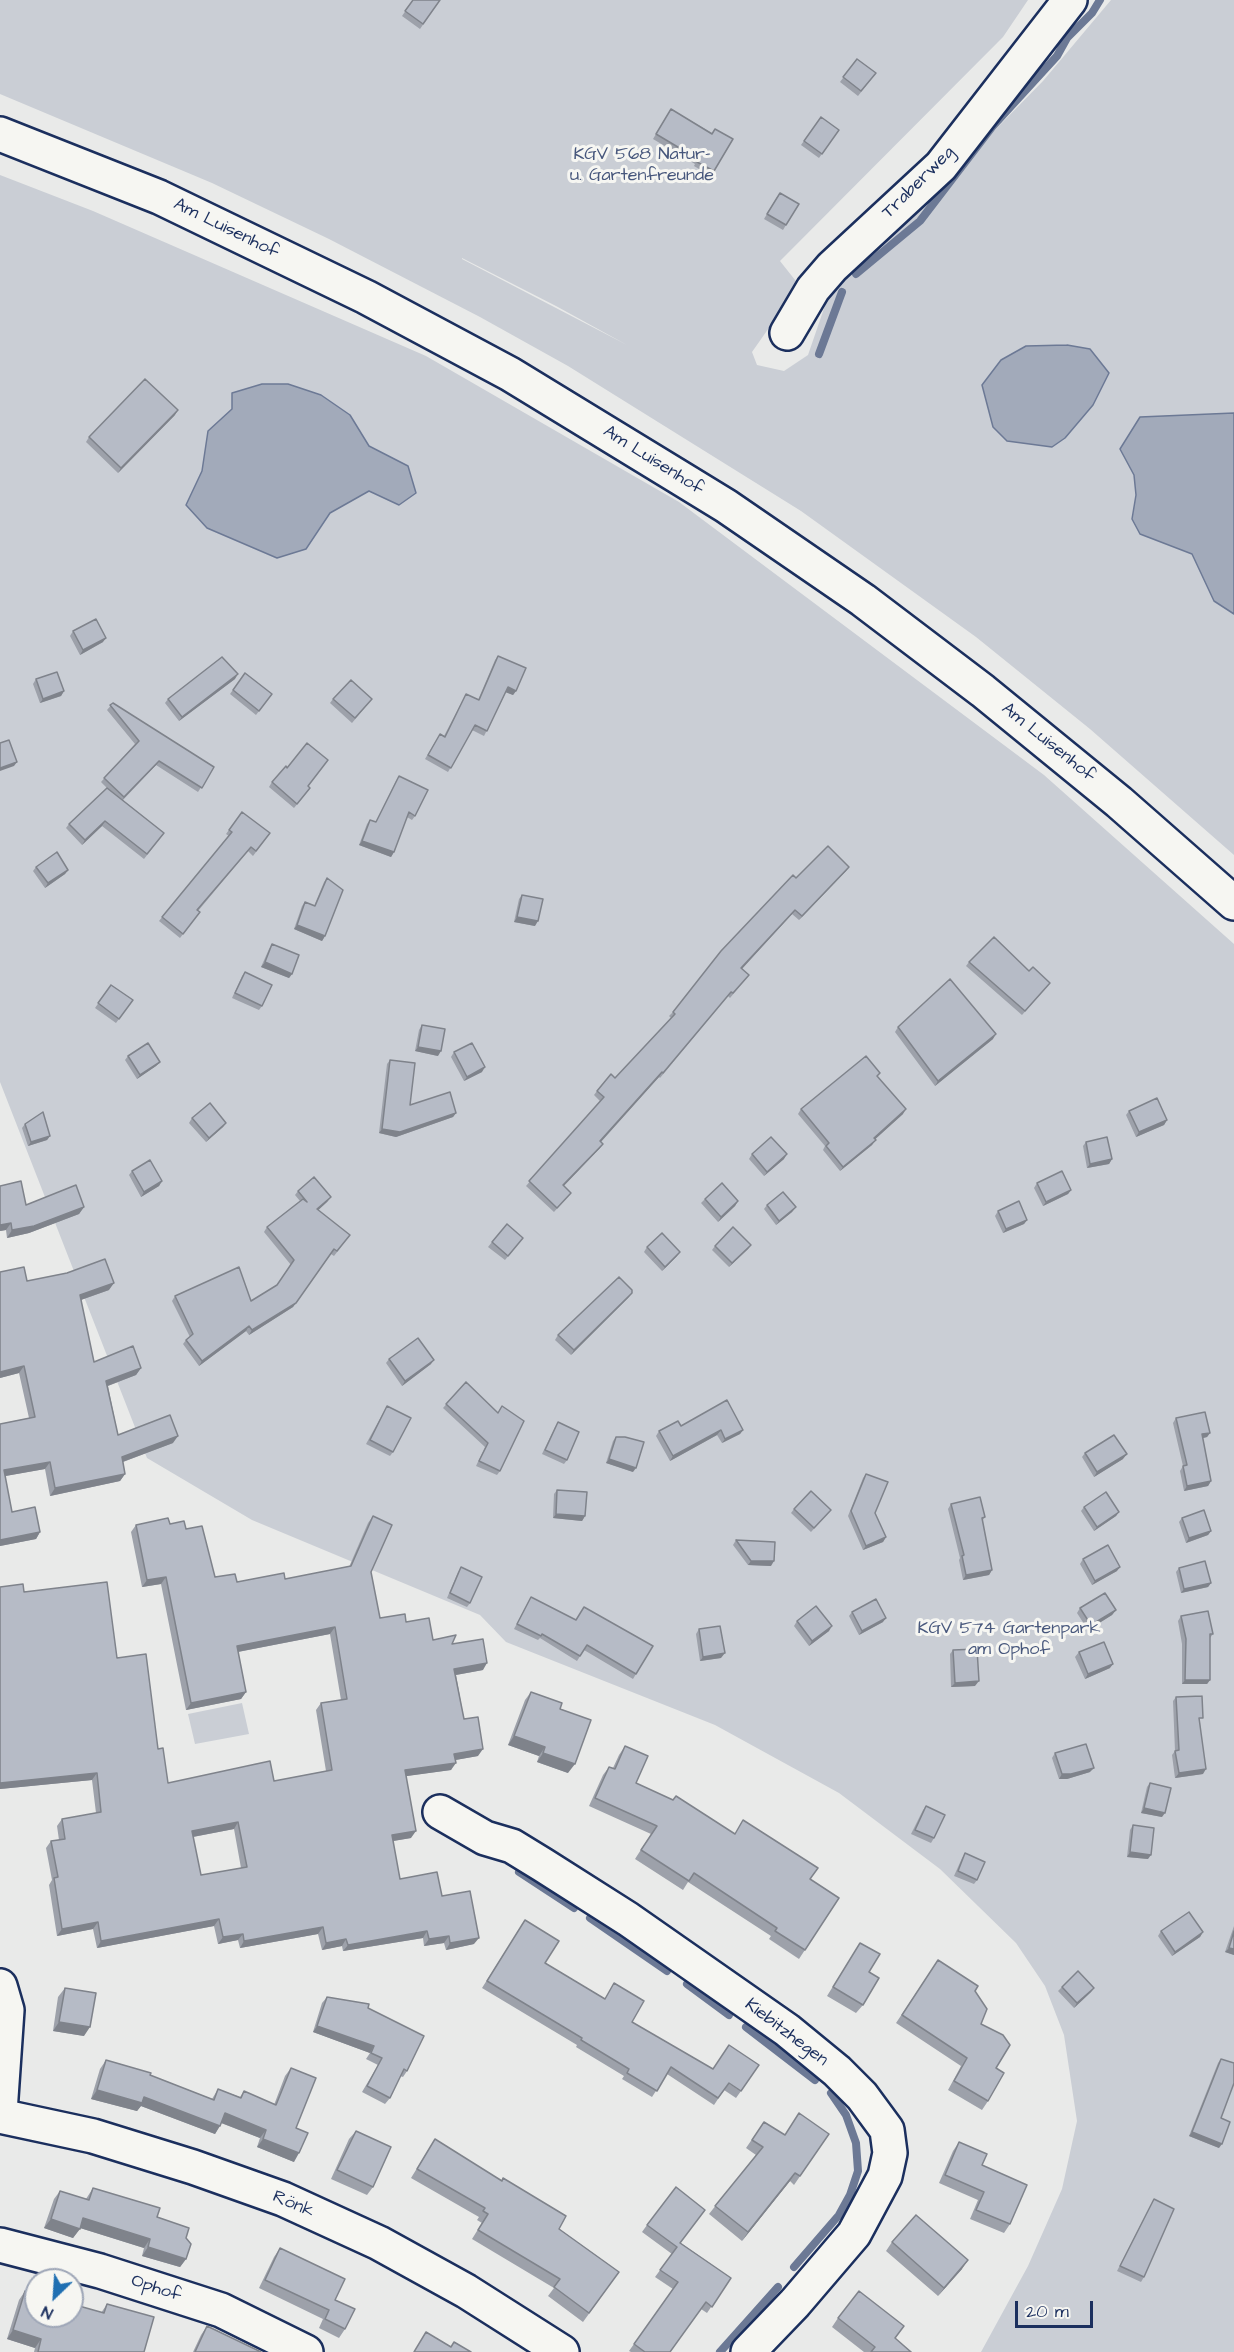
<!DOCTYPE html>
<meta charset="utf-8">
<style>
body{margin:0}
#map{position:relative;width:1234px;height:2352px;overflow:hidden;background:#e9eae9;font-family:"Architects Daughter",sans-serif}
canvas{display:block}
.north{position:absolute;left:24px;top:2268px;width:60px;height:60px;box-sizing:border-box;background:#f6f6f2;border:2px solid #9ea6b7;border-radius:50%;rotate:205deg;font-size:16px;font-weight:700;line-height:24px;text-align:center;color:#1b2f5e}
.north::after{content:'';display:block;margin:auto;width:21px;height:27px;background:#1f6fb2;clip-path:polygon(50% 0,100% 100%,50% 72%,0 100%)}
.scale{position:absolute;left:1015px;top:2301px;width:78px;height:27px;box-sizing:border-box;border:3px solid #1b2f5e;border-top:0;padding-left:8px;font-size:18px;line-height:21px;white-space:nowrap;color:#1b2f5e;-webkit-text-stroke:4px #f6f6f2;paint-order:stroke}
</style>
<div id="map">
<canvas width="1234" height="2352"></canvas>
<div class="north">N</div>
<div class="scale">20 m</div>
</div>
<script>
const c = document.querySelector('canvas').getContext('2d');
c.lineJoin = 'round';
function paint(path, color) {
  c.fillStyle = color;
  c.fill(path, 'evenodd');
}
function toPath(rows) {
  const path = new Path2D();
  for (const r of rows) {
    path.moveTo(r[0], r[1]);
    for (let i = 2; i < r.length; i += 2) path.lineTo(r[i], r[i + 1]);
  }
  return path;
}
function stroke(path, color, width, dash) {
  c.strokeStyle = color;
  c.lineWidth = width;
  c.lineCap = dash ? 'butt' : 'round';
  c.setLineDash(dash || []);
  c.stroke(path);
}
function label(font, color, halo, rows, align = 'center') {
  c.font = font + ' "Architects Daughter",sans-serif';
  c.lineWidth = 6;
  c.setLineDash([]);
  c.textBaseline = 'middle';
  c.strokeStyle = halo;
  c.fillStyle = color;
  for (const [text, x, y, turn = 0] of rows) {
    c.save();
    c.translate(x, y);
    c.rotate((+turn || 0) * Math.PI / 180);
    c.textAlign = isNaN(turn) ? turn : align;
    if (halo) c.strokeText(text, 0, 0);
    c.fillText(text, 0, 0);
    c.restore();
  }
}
paint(toPath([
 [0,0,1028,0,1003,37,780,261,799,285,752,352,757,365,784,371,808,355,830,291,934,192,1043,81,1111,0,1234,0,1234,855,1090,729,976,637,801,511,568,366,480,317,329,239,212,183,0,94],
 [462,258,556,306,627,345,462,259],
 [0,175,93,211,426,356,679,502,1044,775,1234,944,1234,2352,981,2352,1028,2266,1062,2189,1077,2121,1064,2035,1045,1986,1016,1943,940,1869,839,1793,715,1725,506,1642,480,1615,252,1520,147,1458,0,1082],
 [242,1703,249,1734,195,1744,188,1714]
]), '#caced5');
const water = toPath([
 [1067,345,1090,349,1109,373,1093,405,1065,438,1052,447,1007,441,993,427,982,385,1001,360,1026,346,1067,345],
 [262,384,288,384,321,395,350,415,369,446,408,466,416,493,399,505,369,491,330,513,306,549,277,558,207,528,186,505,202,471,208,431,232,409,232,393,262,384],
 [1234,413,1234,614,1214,601,1192,554,1140,534,1132,519,1136,495,1134,475,1120,449,1140,417,1234,413]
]);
paint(water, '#a2aaba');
stroke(water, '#6c7995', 1.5);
stroke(toPath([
 [856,274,920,221,992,127,1057,56,1067,38,1092,13,1100,0],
 [819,354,842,292],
 [519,1872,574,1908],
 [590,1918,667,1971],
 [687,1984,729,2015],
 [746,2027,815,2080],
 [794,2267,839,2215,850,2195,858,2171,856,2143,846,2115,831,2093],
 [720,2352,778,2287]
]), '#6c7995', 8);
const minor = toPath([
 [787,333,813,289,832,267,941,166,1070,0],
 [440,1812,485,1838,512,1846,543,1865,628,1919,787,2030,837,2071,862,2096,887,2130,890,2153,885,2176,854,2234,795,2303,748,2352],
 [0,1986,7,2010,0,2112],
 [0,2116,93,2136,193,2167,283,2199,379,2243,466,2291,562,2352],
 [0,2245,100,2271,221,2310,306,2352]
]);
const major = toPath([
 [0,134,159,197,366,297,510,374,677,476,726,506,863,600,983,691,1119,802,1234,903]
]);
stroke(minor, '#1b2f5e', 38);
stroke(major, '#1b2f5e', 38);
stroke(minor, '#f6f6f2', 33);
stroke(major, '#f6f6f2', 33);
paint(toPath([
 [413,0,440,0,420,29,402,16],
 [857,59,876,73,858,96,840,82],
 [671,109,712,133,715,129,714,171,711,176,694,166,695,164,653,139],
 [821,117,839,130,819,158,801,145],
 [777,197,786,225,783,230,764,219],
 [175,415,118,473,86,442,89,437],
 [73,631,103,642,80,655,70,636],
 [498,656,516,691,513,695,506,692,484,736,472,730,448,772,425,759,440,734,444,736,466,694,478,700,495,660],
 [245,673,272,694,256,715,230,694],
 [36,679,64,691,61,696,40,703,33,684],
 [235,679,179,721,165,703,168,699],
 [333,699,372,699,352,723,330,703],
 [113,703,214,767,198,792,156,765,123,800,164,833,144,859,102,826,82,845,66,828,69,824,107,788,101,782,135,744,107,710],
 [399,776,415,816,412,820,407,817,394,852,391,857,359,845,367,824,370,820,376,822,396,781],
 [272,782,308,786,307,792,294,808,269,787],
 [242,812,270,833,253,856,248,851,198,911,200,912,180,938,159,921,229,836,226,834],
 [36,867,68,870,65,874,45,888,33,871],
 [849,867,846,871,799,920,792,914,742,969,749,975,746,979,730,998,728,996,660,1078,659,1077,601,1142,600,1148,563,1186,571,1193,554,1212,526,1186,600,1101,594,1095,597,1091,615,1078,671,1018,669,1016,673,1012,796,878],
 [327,878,325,936,322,941,294,929,302,906,305,902,314,906,324,882],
 [522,895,535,926,514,922,519,899],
 [272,944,292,974,289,978,261,967,269,949],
 [969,962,1050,983,1022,1015,966,966],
 [245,972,262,1006,259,1010,232,998,242,976],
 [111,985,133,1000,116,1023,95,1008],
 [422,1025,438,1056,415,1051,419,1030],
 [898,1027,993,1039,935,1086,895,1032],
 [454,1052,482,1072,464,1081,451,1057],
 [128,1056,160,1062,156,1066,137,1079,125,1060],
 [390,1060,410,1105,456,1113,453,1117,396,1137,379,1133,387,1064],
 [878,1077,903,1114,875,1139,872,1145,840,1171,823,1150,825,1146,798,1114,801,1109],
 [1129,1111,1167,1120,1164,1125,1136,1137,1126,1115],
 [192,1118,226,1123,223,1127,206,1142,189,1123],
 [25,1124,50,1136,47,1140,28,1146,22,1128],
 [1086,1142,1112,1159,1109,1164,1087,1168,1083,1146],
 [752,1154,784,1159,764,1176,749,1159],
 [132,1171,162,1181,159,1186,141,1197,129,1175],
 [1037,1183,1071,1190,1068,1194,1043,1206,1034,1188],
 [298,1191,331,1197,327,1202,318,1210,350,1235,334,1256,331,1254,293,1307,249,1335,246,1331,199,1366,183,1344,186,1340,190,1337,172,1301,175,1296,251,1301,277,1285,291,1265,264,1232,267,1227,300,1201,295,1195],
 [705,1199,738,1201,735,1206,718,1222,701,1203],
 [26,1205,84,1207,79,1214,29,1233,7,1238,6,1230,0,1231],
 [767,1205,796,1207,792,1212,776,1225,764,1209],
 [998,1211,1027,1220,1024,1224,1003,1233,995,1216],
 [523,1238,505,1260,488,1247,492,1242],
 [751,1245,748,1249,729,1267,712,1250,715,1246],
 [647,1247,677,1256,662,1271,644,1252],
 [0,1272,27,1281,109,1290,81,1300,94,1362,141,1368,136,1375,108,1386,118,1435,173,1443,123,1462,125,1474,120,1481,50,1496,45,1469,5,1476,12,1512,40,1532,36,1539,0,1546,0,1424,29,1418,19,1373,0,1378],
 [629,1297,571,1355,555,1340,558,1335],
 [389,1359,431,1364,402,1386,386,1363],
 [466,1382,500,1471,497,1475,476,1466,485,1447,443,1408],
 [387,1406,393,1452,390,1456,366,1444],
 [1176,1418,1210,1433,1207,1437,1203,1438,1211,1481,1208,1486,1184,1491,1180,1471,1183,1466,1173,1423],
 [558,1422,567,1460,564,1464,542,1454,555,1427],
 [681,1426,743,1430,740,1434,722,1443,717,1435,670,1461,656,1436,659,1431],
 [616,1437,633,1472,606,1463,613,1441],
 [1085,1453,1123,1459,1094,1477,1082,1457],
 [866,1474,875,1513,886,1537,883,1542,863,1550,848,1516,863,1478],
 [557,1490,585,1516,582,1521,553,1518,554,1494],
 [951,1504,985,1517,982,1521,992,1570,989,1575,963,1580,959,1560,960,1558,948,1509],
 [1084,1507,1119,1512,1116,1516,1094,1531,1081,1511],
 [794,1509,831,1510,811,1532,791,1513],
 [373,1516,371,1572,380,1618,406,1622,433,1640,452,1644,483,1670,456,1675,464,1719,478,1756,455,1760,451,1770,406,1776,411,1838,393,1841,400,1879,442,1896,474,1944,446,1950,444,1943,424,1946,423,1938,343,1951,342,1946,322,1950,318,1934,240,1948,238,1940,218,1944,214,1926,97,1948,93,1929,57,1936,49,1885,52,1880,46,1848,51,1841,59,1840,57,1826,62,1819,96,1813,92,1780,0,1789,0,1587,24,1592,117,1658,158,1749,168,1783,274,1781,326,1771,316,1710,321,1703,341,1700,330,1634,238,1652,246,1692,241,1699,186,1710,161,1584,142,1587,131,1532,136,1525,170,1524,186,1529,215,1577,237,1582,285,1579,349,1567,368,1523],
 [234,1829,241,1868,201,1875,193,1837],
 [1182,1518,1211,1531,1208,1535,1186,1543,1179,1522],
 [736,1540,771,1566,748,1565,733,1545],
 [1083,1559,1117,1571,1092,1585,1080,1564],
 [461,1567,470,1603,467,1607,447,1598,458,1572],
 [1179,1568,1211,1583,1208,1587,1181,1593,1176,1572],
 [531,1597,636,1674,633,1679,584,1650,577,1661,540,1638,538,1640,514,1629],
 [1080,1608,1116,1610,1112,1615,1088,1630,1077,1613],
 [852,1612,883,1622,859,1635,849,1616],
 [1181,1616,1213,1634,1210,1638,1210,1680,1207,1684,1182,1684,1182,1644,1178,1621],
 [797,1621,829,1631,809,1646,794,1626],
 [699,1629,721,1658,700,1661,696,1634],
 [953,1650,975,1686,951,1687,950,1654],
 [1079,1652,1110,1668,1085,1679,1075,1657],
 [531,1692,560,1709,568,1773,537,1762,539,1756,508,1745,525,1700],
 [1176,1697,1200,1722,1203,1774,1175,1778,1172,1755,1175,1751,1173,1701],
 [625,1746,636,1783,734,1834,810,1879,839,1898,799,1959,769,1939,771,1936,688,1882,683,1890,635,1859,651,1834,589,1806,603,1775,609,1767,613,1768,619,1755],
 [1055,1753,1090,1772,1067,1779,1059,1779,1052,1758],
 [1150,1783,1162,1817,1141,1813,1147,1787],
 [926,1806,934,1838,931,1843,911,1834,923,1810],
 [1133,1825,1148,1859,1127,1857,1130,1830],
 [965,1853,977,1880,974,1884,954,1876,962,1858],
 [525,1920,545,1963,605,1999,614,1983,632,2022,741,2091,736,2098,724,2090,714,2105,667,2074,652,2097,622,2079,624,2076,576,2047,577,2045,482,1988],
 [1234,1926,1234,1955,1225,1952],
 [1161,1931,1203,1932,1200,1937,1172,1956,1158,1936],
 [860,1943,869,1972,863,2005,856,2013,827,1996],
 [938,1960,975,1991,981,2024,988,2101,982,2110,948,2090,961,2066,896,2023],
 [1062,1987,1094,1988,1091,1992,1074,2008,1058,1991],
 [65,1988,84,2036,53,2031,58,1997],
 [327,1997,368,2008,407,2071,403,2077,400,2076,390,2098,385,2104,362,2092,378,2065,366,2059,370,2053,313,2032,322,2003],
 [1221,2059,1221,2118,1219,2148,1189,2136,1218,2063],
 [106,2060,150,2075,212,2099,218,2089,240,2097,244,2091,274,2105,285,2076,291,2068,296,2128,294,2162,257,2147,260,2138,221,2123,215,2134,141,2106,137,2111,91,2099,100,2069],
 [764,2122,784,2135,829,2134,794,2185,790,2181,742,2241,709,2214,756,2155,746,2148],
 [356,2131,373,2187,367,2195,331,2179,349,2139],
 [435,2139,619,2272,583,2322,548,2296,554,2288,472,2239,482,2223,477,2220,479,2217,411,2178],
 [959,2142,982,2165,1010,2224,1004,2233,970,2219,978,2200,939,2183,953,2151],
 [93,2188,157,2217,186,2238,186,2259,180,2267,142,2256,144,2248,80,2228,73,2238,44,2228,54,2199,60,2191,86,2199],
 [1154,2199,1144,2277,1141,2282,1117,2271],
 [647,2225,681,2243,731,2278,707,2313,701,2309,670,2352,631,2352,629,2351,673,2289,655,2277,672,2254,642,2232],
 [892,2242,962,2269,938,2296,886,2251],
 [280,2248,335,2300,345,2329,339,2338,319,2328,323,2319,259,2288,274,2257],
 [25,2291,35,2294,36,2293,36,2316,101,2313,107,2304,144,2352,34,2352,35,2348,7,2339,19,2300],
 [838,2318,895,2339,912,2352,864,2352,832,2327],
 [207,2326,261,2352,193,2352,201,2335]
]), '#9da1aa');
paint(toPath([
 [178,410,175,415,118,473,121,468],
 [106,638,103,642,80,655,83,650],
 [238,674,235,679,179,721,182,717],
 [508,687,516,691,513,695,505,692],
 [64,691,61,696,40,703,43,699],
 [159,761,156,765,121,801,124,797],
 [17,762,14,766,0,771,0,768],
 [105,821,102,826,82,845,85,840],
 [362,841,394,852,391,857,359,845],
 [849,867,846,871,799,920,802,916],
 [68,870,65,874,45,888,48,883],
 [795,910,792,914,738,973,741,968],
 [517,917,538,921,535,926,514,922],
 [297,925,325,936,322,941,294,929],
 [265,962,292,974,289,978,261,967],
 [996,1034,993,1039,935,1086,938,1081],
 [418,1047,441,1051,438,1056,415,1051],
 [160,1062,156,1066,137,1079,140,1075],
 [485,1067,482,1072,464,1081,467,1077],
 [662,1072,659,1077,597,1146,600,1141],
 [906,1109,903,1114,871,1143,874,1138],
 [456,1113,453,1117,396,1137,379,1133,382,1129],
 [1167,1120,1164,1125,1136,1137,1139,1132],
 [226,1123,223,1127,206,1142,209,1138],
 [50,1136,47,1140,28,1146,31,1142],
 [876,1140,872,1145,840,1171,843,1167],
 [603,1144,600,1148,560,1190,563,1185],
 [787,1154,784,1159,764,1176,767,1172],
 [1112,1159,1109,1164,1087,1168,1090,1164],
 [162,1181,159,1186,141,1197,144,1192],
 [1071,1190,1068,1194,1043,1206,1046,1202],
 [331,1197,327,1202,314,1214,317,1209],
 [738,1201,735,1206,718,1222,721,1217],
 [84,1207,79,1214,29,1233,7,1238,12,1230],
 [796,1207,792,1212,776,1225,779,1221],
 [1027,1220,1024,1224,1003,1233,1006,1229],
 [11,1223,6,1230,0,1231,0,1225],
 [751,1245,748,1249,729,1267,732,1263],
 [334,1249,293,1307,249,1335,252,1330],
 [680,1252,677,1256,662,1271,665,1267],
 [114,1283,109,1290,75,1302,80,1295],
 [632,1293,629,1297,571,1355,574,1350],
 [249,1326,246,1331,199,1366,202,1361],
 [434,1360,431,1364,402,1386,405,1381],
 [24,1366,19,1373,0,1378,0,1372],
 [141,1368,136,1375,102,1388,106,1381],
 [721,1430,717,1435,670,1461,673,1456],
 [743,1430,740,1434,722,1443,725,1439],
 [1210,1433,1207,1437,1199,1439,1202,1434],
 [178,1436,173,1443,117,1464,122,1457],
 [1127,1454,1123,1459,1094,1477,1097,1472],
 [609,1459,636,1468,633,1472,606,1463],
 [50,1462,45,1469,0,1477,4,1470],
 [125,1474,120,1481,50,1496,55,1488],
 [1211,1481,1208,1486,1184,1491,1187,1486],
 [1119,1512,1116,1516,1094,1531,1097,1527],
 [556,1514,585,1516,582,1521,553,1518],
 [1211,1531,1208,1535,1186,1543,1189,1538],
 [40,1532,36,1539,0,1546,0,1540],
 [886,1537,883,1542,863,1550,866,1546],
 [751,1561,774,1561,771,1566,748,1565],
 [1120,1567,1117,1571,1092,1585,1095,1581],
 [992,1570,989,1575,963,1580,966,1575],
 [166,1577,161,1584,142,1587,147,1580],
 [1211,1583,1208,1587,1181,1593,1184,1589],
 [1116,1610,1112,1615,1088,1630,1091,1625],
 [886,1618,883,1622,859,1635,862,1631],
 [832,1626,829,1631,809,1646,812,1641],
 [335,1627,330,1634,232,1653,237,1646],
 [725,1653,721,1658,700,1661,703,1657],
 [487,1663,483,1670,450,1676,454,1669],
 [1113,1664,1110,1668,1085,1679,1088,1674],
 [1185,1680,1210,1680,1207,1684,1182,1684],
 [979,1681,975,1686,951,1687,955,1683],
 [246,1692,241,1699,186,1710,191,1703],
 [514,1736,545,1747,539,1756,508,1745],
 [483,1749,478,1756,450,1761,454,1754],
 [543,1753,575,1764,568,1773,537,1762],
 [456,1763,451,1770,400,1777,405,1770],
 [1094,1768,1090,1772,1067,1779,1059,1779,1062,1774],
 [1206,1769,1203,1774,1175,1778,1179,1773],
 [97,1773,92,1780,0,1789,0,1783],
 [1144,1808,1165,1813,1162,1817,1141,1813],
 [238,1822,234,1829,187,1838,192,1831],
 [416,1831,411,1838,387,1842,392,1835],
 [1130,1852,1151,1855,1148,1859,1127,1857],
 [219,1919,214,1926,97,1948,101,1941],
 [98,1922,93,1929,57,1936,62,1929],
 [323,1927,318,1934,240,1948,244,1941],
 [427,1931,423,1938,343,1951,348,1945],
 [1203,1932,1200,1937,1172,1956,1175,1952],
 [243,1934,238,1940,218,1944,223,1937],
 [449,1936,444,1943,424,1946,429,1939],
 [479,1938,474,1944,446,1950,450,1943],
 [346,1939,342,1946,322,1950,326,1943],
 [1229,1948,1234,1949,1234,1955,1225,1952],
 [1094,1988,1091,1992,1074,2008,1077,2003],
 [59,2022,90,2027,84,2036,53,2031],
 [317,2026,374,2046,370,2053,313,2032],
 [97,2090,144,2097,220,2126,215,2134,141,2106,137,2111,91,2099],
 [225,2113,266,2130,260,2138,219,2122],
 [1192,2132,1222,2144,1219,2148,1189,2136],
 [263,2139,299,2153,294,2162,257,2147],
 [795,2173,790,2181,742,2241,748,2232],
 [83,2218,150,2239,144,2248,77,2227],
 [51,2219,80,2229,73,2238,44,2228],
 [148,2247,186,2259,180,2267,142,2256],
 [968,2260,962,2269,938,2296,944,2288],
 [13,2330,41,2339,35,2348,7,2339]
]), '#7f838b');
const building = toPath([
 [413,0,440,0,423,24,405,11,413,0],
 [857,59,876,73,861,91,843,77,857,59],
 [671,109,712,134,715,129,733,139,714,171,697,162,698,159,656,134,671,109],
 [821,117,839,130,822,154,804,141,821,117],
 [780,193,799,204,786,225,767,214,780,193],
 [145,379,178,410,121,468,89,437,145,379],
 [96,619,106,638,83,650,73,631,96,619],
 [498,656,526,668,516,691,508,687,487,731,475,725,451,768,428,755,440,734,445,737,466,694,479,700,498,656],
 [222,657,238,674,182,717,168,699,222,657],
 [57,672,64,691,43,699,36,679,57,672],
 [245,673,272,694,259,711,233,690,245,673],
 [351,680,372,699,355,718,333,699,351,680],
 [113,703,214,767,202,788,159,761,124,797,104,778,139,741,110,705,113,703],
 [9,740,17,762,0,768,0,743,9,740],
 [307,743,328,760,308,786,310,788,297,804,272,782,286,766,287,768,307,743],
 [399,776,428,790,415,816,409,812,394,852,362,841,370,820,376,822,399,776],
 [107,788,164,833,147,854,105,821,85,840,69,824,107,788],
 [242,812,270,833,256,851,251,847,197,910,200,912,183,934,162,917,232,832,229,830,242,812],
 [828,846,849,867,802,916,795,910,741,968,749,975,733,993,731,992,663,1073,662,1072,600,1141,603,1144,563,1185,571,1193,557,1208,529,1181,604,1097,597,1091,611,1074,615,1078,675,1014,673,1012,721,951,793,875,796,878,828,846],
 [57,852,68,870,48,883,36,867,57,852],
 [327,878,343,890,325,936,297,925,305,902,315,906,327,878],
 [522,895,543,899,538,921,517,917,522,895],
 [994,937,1029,971,1033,967,1050,983,1025,1011,969,962,994,937],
 [272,944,299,955,292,974,265,962,272,944],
 [245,972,272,985,262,1006,235,993,245,972],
 [950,979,996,1034,938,1081,898,1027,950,979],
 [111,985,133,1000,119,1019,98,1003,111,985],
 [422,1025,445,1029,441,1051,418,1047,422,1025],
 [148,1043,160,1062,140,1075,128,1056,148,1043],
 [472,1043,485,1067,467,1077,454,1052,472,1043],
 [866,1056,880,1073,877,1076,906,1109,874,1138,876,1140,843,1167,826,1146,829,1143,801,1109,866,1056],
 [390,1060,415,1063,410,1105,450,1092,456,1113,400,1132,382,1129,390,1060],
 [1157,1098,1167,1120,1139,1132,1129,1111,1157,1098],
 [210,1103,226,1123,209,1138,192,1118,210,1103],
 [43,1112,50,1136,31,1142,25,1124,43,1112],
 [771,1137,787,1154,767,1172,752,1154,771,1137],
 [1107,1137,1112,1159,1090,1164,1086,1142,1107,1137],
 [150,1160,162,1181,144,1192,132,1171,150,1160],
 [1062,1171,1071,1190,1046,1202,1037,1183,1062,1171],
 [314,1177,331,1197,317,1209,350,1235,337,1251,334,1249,296,1303,252,1330,249,1326,202,1361,186,1340,193,1334,175,1296,239,1267,251,1301,277,1285,294,1260,267,1227,303,1199,307,1202,298,1191,314,1177],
 [21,1181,26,1205,76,1185,84,1207,34,1226,12,1230,11,1223,0,1225,0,1186,21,1181],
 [722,1183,738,1201,721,1217,705,1199,722,1183],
 [783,1192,796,1207,779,1221,767,1205,783,1192],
 [1019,1201,1027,1220,1006,1229,998,1211,1019,1201],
 [507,1224,523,1238,508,1256,492,1242,507,1224],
 [733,1227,751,1245,732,1263,715,1246,733,1227],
 [662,1233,680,1252,665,1267,647,1247,662,1233],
 [105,1259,114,1283,80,1295,94,1362,133,1346,141,1368,106,1381,118,1435,170,1415,178,1436,122,1457,125,1474,55,1488,50,1462,4,1470,12,1512,35,1507,40,1532,0,1540,0,1424,35,1417,24,1366,0,1372,0,1272,24,1267,27,1281,67,1273,105,1259],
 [619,1277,632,1290,632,1293,574,1350,558,1335,619,1277],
 [418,1338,434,1360,405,1381,389,1359,418,1338],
 [466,1382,498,1413,502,1406,524,1421,500,1471,479,1461,488,1443,446,1404,466,1382],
 [727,1400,743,1430,725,1439,721,1430,673,1456,659,1431,678,1421,681,1426,727,1400],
 [387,1406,411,1418,393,1452,370,1440,387,1406],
 [1205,1412,1210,1433,1202,1434,1211,1481,1187,1486,1183,1466,1187,1465,1176,1418,1205,1412],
 [558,1422,579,1432,567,1460,545,1450,558,1422],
 [1114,1435,1127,1454,1097,1472,1085,1453,1114,1435],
 [616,1437,625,1437,644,1442,636,1468,609,1459,616,1437],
 [866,1474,888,1482,875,1513,886,1537,866,1546,851,1511,866,1474],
 [557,1490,587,1492,585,1516,556,1514,557,1490],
 [811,1491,831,1510,814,1528,794,1509,811,1491],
 [1106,1492,1119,1512,1097,1527,1084,1507,1106,1492],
 [980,1497,985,1517,982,1518,992,1570,966,1575,962,1556,964,1555,951,1504,980,1497],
 [1204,1510,1211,1531,1189,1538,1182,1518,1204,1510],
 [373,1516,392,1525,371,1572,380,1618,405,1614,406,1622,429,1618,433,1640,456,1635,452,1644,483,1639,487,1663,454,1669,464,1719,478,1717,483,1749,454,1754,456,1763,405,1770,416,1831,392,1835,400,1879,437,1872,442,1896,470,1891,479,1938,450,1943,449,1936,429,1939,427,1931,348,1945,346,1939,326,1943,323,1927,244,1941,243,1934,223,1937,219,1919,101,1941,98,1922,62,1929,54,1878,58,1877,51,1841,65,1839,62,1819,101,1812,97,1773,0,1783,0,1587,23,1584,24,1592,107,1582,117,1658,146,1654,158,1749,163,1748,168,1783,270,1761,274,1781,332,1770,321,1703,347,1699,335,1627,237,1646,246,1692,191,1703,166,1577,147,1580,136,1525,168,1518,170,1524,184,1521,186,1529,202,1526,215,1577,235,1574,237,1582,284,1573,285,1579,351,1566,373,1516],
 [238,1822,247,1867,201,1875,192,1831,238,1822],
 [736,1540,775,1542,774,1561,751,1561,736,1540],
 [1108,1545,1120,1567,1095,1581,1083,1559,1108,1545],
 [1205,1561,1211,1583,1184,1589,1179,1568,1205,1561],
 [461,1567,482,1577,470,1603,450,1593,461,1567],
 [1105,1593,1116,1610,1091,1625,1080,1608,1105,1593],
 [531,1597,576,1620,584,1607,653,1646,636,1674,587,1645,580,1656,542,1634,541,1636,517,1624,531,1597],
 [876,1599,886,1618,862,1631,852,1612,876,1599],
 [816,1606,832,1626,812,1641,797,1621,816,1606],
 [1208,1611,1213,1634,1210,1634,1210,1680,1185,1680,1186,1639,1181,1616,1208,1611],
 [720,1626,725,1653,703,1657,699,1629,720,1626],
 [1104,1642,1113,1664,1088,1674,1079,1652,1104,1642],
 [977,1649,979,1681,955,1683,953,1650,977,1649],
 [531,1692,562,1703,560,1709,591,1720,575,1764,543,1753,545,1747,514,1736,531,1692],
 [1202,1696,1203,1718,1199,1718,1206,1769,1179,1773,1175,1751,1179,1750,1176,1697,1202,1696],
 [1086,1744,1094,1768,1071,1774,1062,1774,1055,1753,1086,1744],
 [625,1746,648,1756,636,1783,673,1800,676,1796,735,1834,743,1820,818,1868,810,1879,839,1898,805,1950,775,1931,777,1928,694,1873,689,1881,641,1850,657,1826,595,1798,609,1767,615,1769,625,1746],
 [1150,1783,1171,1788,1165,1813,1144,1808,1150,1783],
 [926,1806,945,1815,934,1838,915,1830,926,1806],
 [1133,1825,1154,1828,1151,1855,1130,1852,1133,1825],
 [965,1853,985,1862,977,1880,958,1871,965,1853],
 [1189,1912,1203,1932,1175,1952,1161,1931,1189,1912],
 [525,1920,559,1941,545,1963,605,1999,614,1983,644,2001,632,2022,713,2069,729,2045,759,2065,741,2091,729,2083,718,2098,671,2067,657,2091,627,2073,629,2069,581,2040,582,2038,487,1981,525,1920],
 [1234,1931,1234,1949,1229,1948,1234,1931],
 [860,1943,880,1954,869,1972,879,1978,863,2005,833,1987,860,1943],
 [938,1960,978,1986,975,1991,987,2009,981,2024,1003,2035,1010,2045,996,2068,1004,2073,988,2101,954,2081,967,2058,902,2015,938,1960],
 [1078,1971,1094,1988,1077,2003,1062,1987,1078,1971],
 [65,1988,96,1993,90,2027,59,2022,65,1988],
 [327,1997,369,2004,368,2008,424,2036,407,2071,404,2069,390,2098,367,2086,382,2058,371,2053,374,2046,317,2026,327,1997],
 [1221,2059,1234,2063,1234,2083,1221,2118,1230,2122,1222,2144,1192,2132,1221,2059],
 [106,2060,151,2073,150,2075,214,2100,218,2089,241,2098,244,2091,276,2105,291,2068,316,2078,296,2128,308,2133,299,2153,263,2139,266,2130,225,2113,220,2126,144,2097,142,2103,97,2090,106,2060],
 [799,2113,829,2134,800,2176,795,2173,748,2232,715,2206,763,2147,752,2140,764,2122,785,2135,799,2113],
 [356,2131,391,2147,373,2187,337,2170,356,2131],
 [435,2139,502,2181,503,2178,566,2216,559,2229,619,2272,589,2313,554,2287,560,2279,478,2230,488,2214,483,2211,485,2208,417,2169,435,2139],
 [959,2142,987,2154,982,2165,1027,2185,1010,2224,976,2210,984,2192,945,2175,959,2142],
 [676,2187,705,2210,680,2243,731,2278,712,2307,706,2302,670,2352,645,2352,634,2344,678,2282,660,2270,677,2247,647,2225,676,2187],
 [93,2188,160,2208,157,2217,189,2228,186,2238,191,2244,186,2259,148,2247,150,2239,83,2218,80,2229,51,2219,60,2191,89,2200,93,2188],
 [1154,2199,1174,2209,1144,2277,1120,2266,1154,2199],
 [916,2215,968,2260,944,2288,892,2242,916,2215],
 [280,2248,345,2279,335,2300,355,2309,345,2329,325,2319,329,2310,265,2280,280,2248],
 [25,2291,36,2294,36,2316,72,2316,72,2304,104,2313,107,2304,154,2317,144,2352,38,2352,41,2339,13,2330,25,2291],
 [859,2291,904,2326,895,2338,911,2352,871,2352,875,2347,838,2318,859,2291],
 [207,2326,261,2352,195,2352,207,2326],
 [426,2332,451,2347,454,2342,471,2352,414,2352,426,2332]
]);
paint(building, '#b6bbc6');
stroke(building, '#7f838b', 1.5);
label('18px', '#47577c', '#f6f6f2', [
 ["KGV 568 Natur-",642,155],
 ["u. Gartenfreunde",642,176],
 ["KGV 574 Gartenpark",1009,1629],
 ["am Ophof",1009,1650]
]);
label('18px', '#1b2f5e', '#f6f6f2', [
 ["Traberweg",919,183,-45],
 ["Am Luisenhof",226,229,26],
 ["Am Luisenhof",653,461,32],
 ["Am Luisenhof",1048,743,39],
 ["Kiebitzhegen",786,2033,37],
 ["Rönk",293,2205,23],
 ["Ophof",156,2289,18]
]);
</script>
